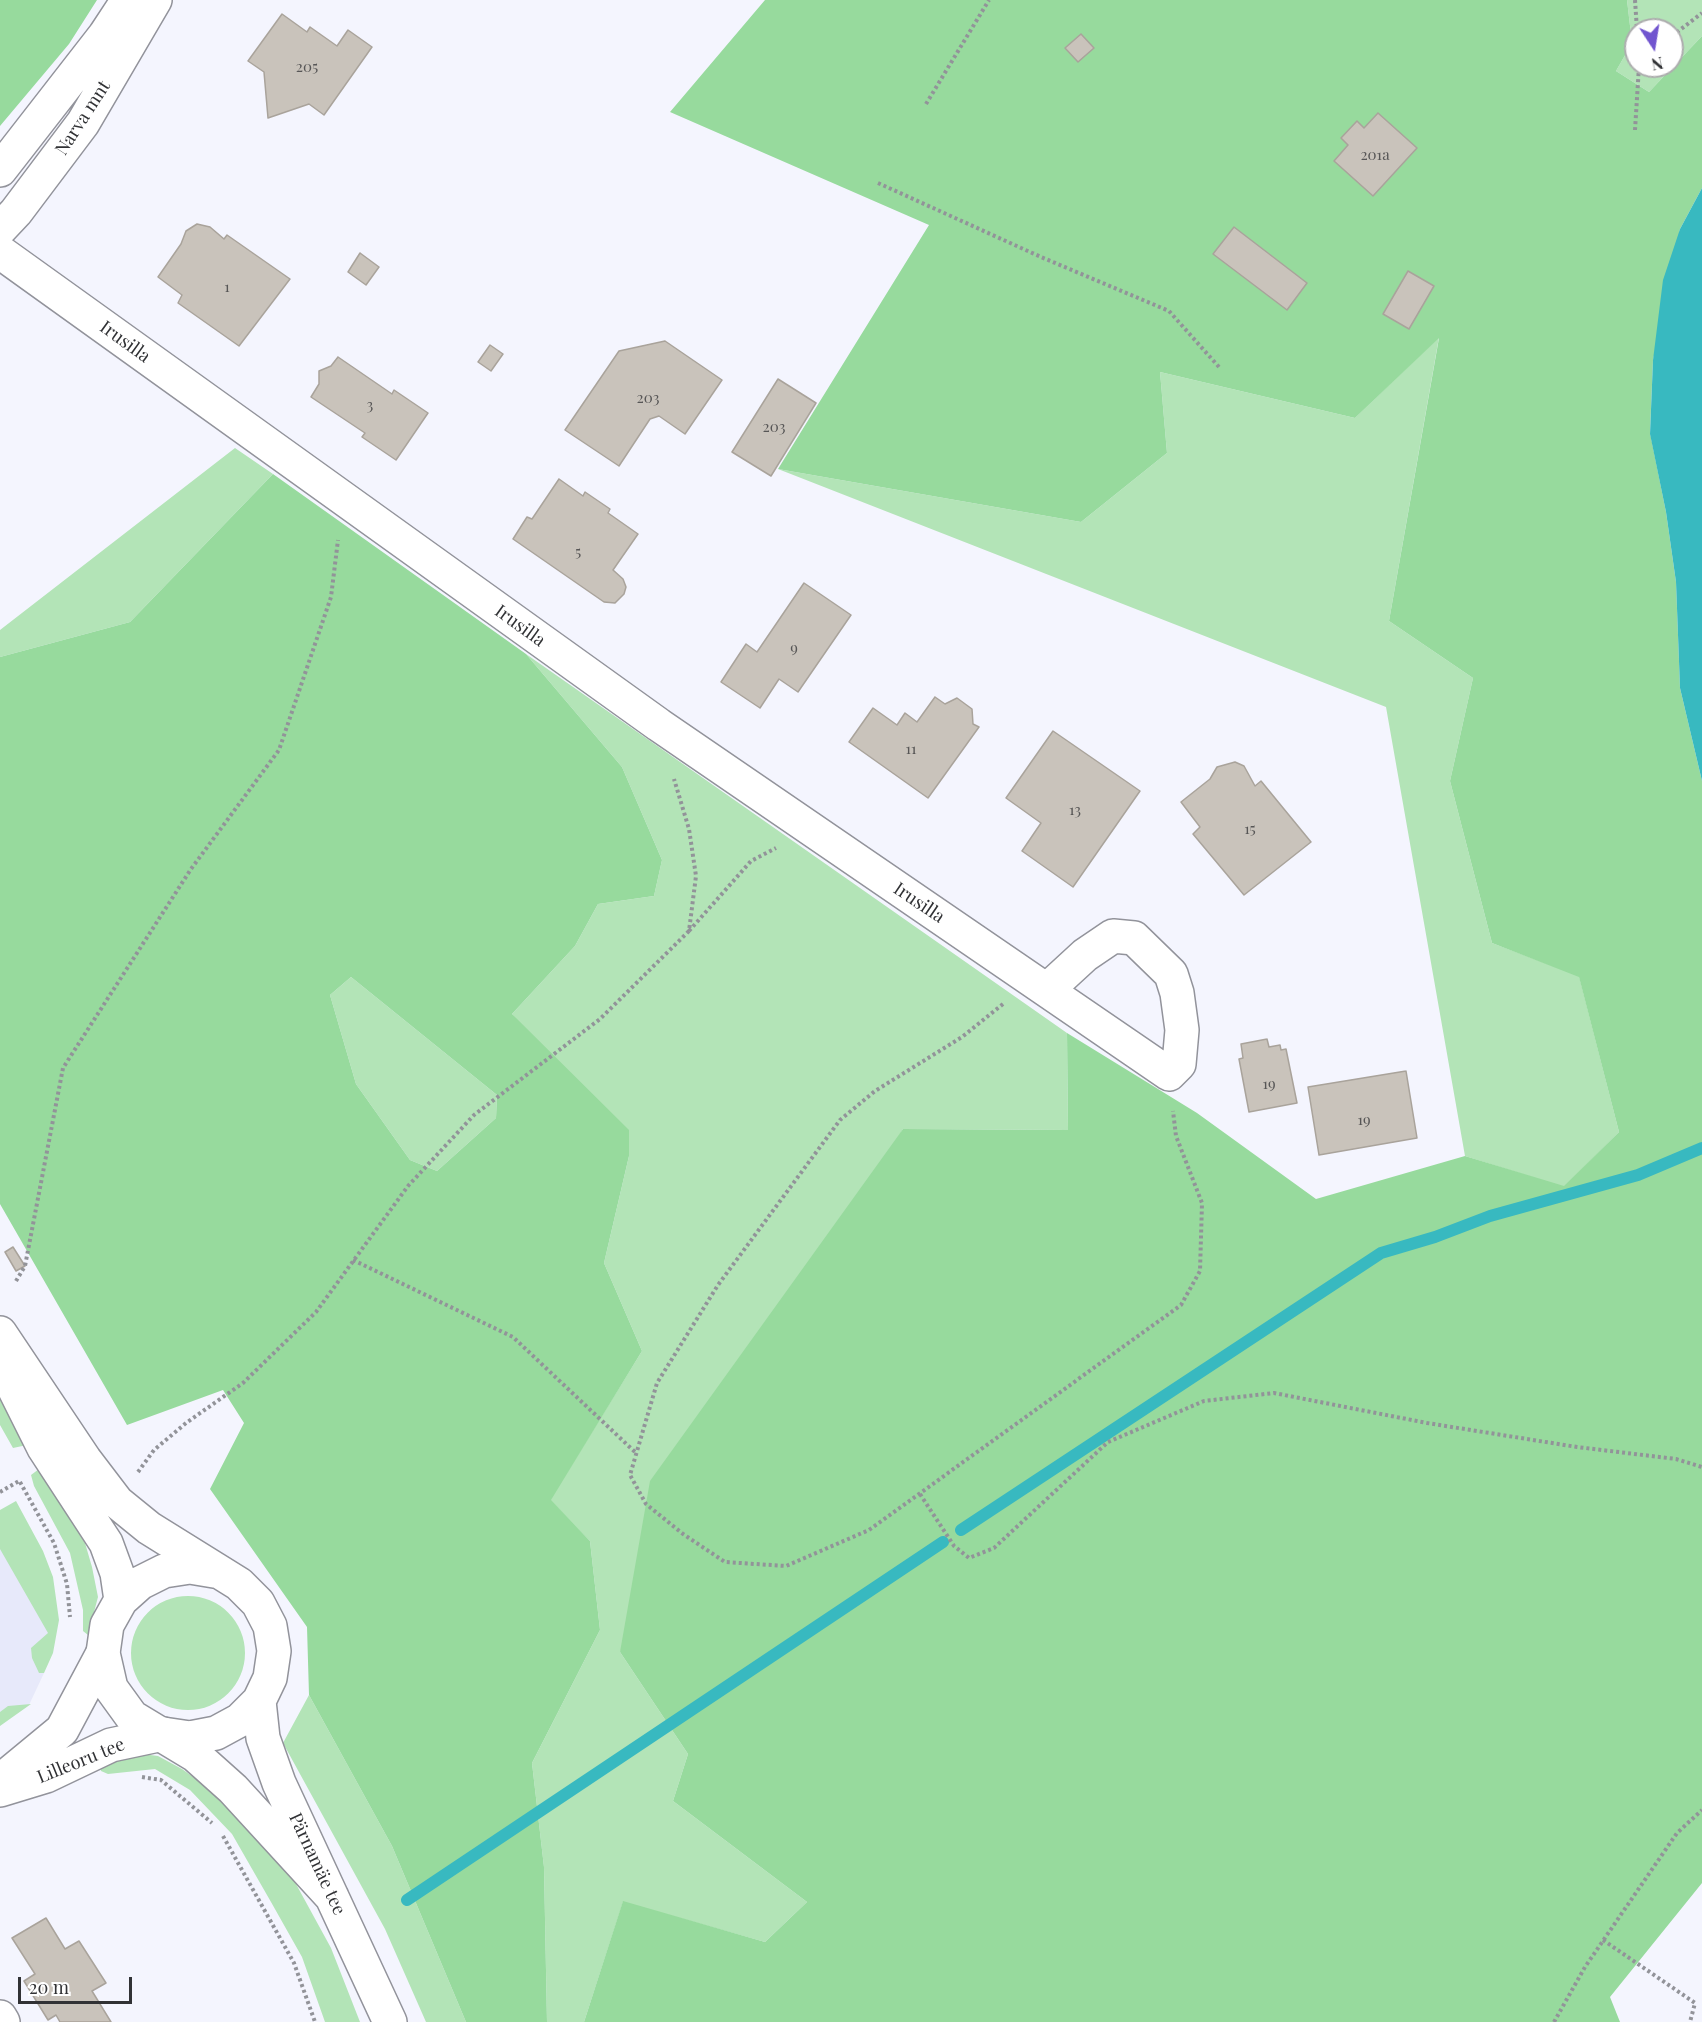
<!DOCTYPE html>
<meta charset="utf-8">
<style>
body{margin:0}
#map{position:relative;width:1702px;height:2022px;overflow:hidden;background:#f4f5fe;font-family:"Playfair Display",serif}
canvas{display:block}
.north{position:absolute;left:1624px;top:18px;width:60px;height:60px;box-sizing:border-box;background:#fff;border:2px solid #adadae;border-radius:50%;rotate:168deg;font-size:16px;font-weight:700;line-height:24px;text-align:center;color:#313235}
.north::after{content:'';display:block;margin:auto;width:21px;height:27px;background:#7155cf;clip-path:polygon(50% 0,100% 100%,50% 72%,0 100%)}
.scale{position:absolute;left:18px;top:1977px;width:114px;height:27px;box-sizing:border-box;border:3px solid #313235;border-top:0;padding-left:8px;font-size:18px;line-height:21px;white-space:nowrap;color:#313235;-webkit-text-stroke:4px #fff;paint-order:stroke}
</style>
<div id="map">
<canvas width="1702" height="2022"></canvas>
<div class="north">N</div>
<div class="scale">20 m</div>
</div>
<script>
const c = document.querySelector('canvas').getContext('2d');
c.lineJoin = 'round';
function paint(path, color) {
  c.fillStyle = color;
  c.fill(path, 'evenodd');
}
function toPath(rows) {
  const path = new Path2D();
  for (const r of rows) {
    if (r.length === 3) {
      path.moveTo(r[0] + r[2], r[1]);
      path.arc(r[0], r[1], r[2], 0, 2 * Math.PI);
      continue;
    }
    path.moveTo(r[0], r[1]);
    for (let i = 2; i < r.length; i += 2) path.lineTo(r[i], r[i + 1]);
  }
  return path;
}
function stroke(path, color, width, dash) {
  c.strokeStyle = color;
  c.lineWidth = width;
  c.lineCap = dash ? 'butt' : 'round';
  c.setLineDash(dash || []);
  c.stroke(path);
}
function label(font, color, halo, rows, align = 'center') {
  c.font = font + ' "Playfair Display",serif';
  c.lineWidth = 5;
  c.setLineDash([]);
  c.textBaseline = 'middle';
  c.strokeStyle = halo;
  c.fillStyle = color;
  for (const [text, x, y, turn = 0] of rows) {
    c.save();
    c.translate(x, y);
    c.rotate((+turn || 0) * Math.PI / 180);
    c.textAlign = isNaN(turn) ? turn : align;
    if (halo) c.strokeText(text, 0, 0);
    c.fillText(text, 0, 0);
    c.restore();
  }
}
paint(toPath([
 [0,1541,51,1629,44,1673,29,1705,0,1725]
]), '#e7e9fa');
paint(toPath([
 [1627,0,1702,0,1702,36,1649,92,1616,71,1632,43],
 [1636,30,1672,30,1672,66,1636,66],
 [1439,337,1389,621,1473,678,1450,781,1492,943,1579,976,1619,1132,1564,1187,1465,1156,1386,707,778,469,1081,522,1167,453,1160,372,1355,418],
 [235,448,273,474,130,622,0,657,0,630],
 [526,654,1067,1033,1068,1130,903,1129,620,1652,688,1754,673,1801,807,1902,765,1942,623,1902,584,2022,547,2022,544,1867,532,1763,600,1630,590,1541,550,1500,642,1351,604,1263,629,1156,512,1014,575,946,598,904,654,896,662,860,622,767],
 [351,977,497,1095,496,1118,437,1171,410,1160,356,1084,330,995],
 [0,1394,27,1445,13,1448,0,1425],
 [39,1469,85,1543,92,1567,98,1597,88,1635,83,1631,83,1610,70,1553,34,1486,31,1475],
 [16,1501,43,1551,53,1577,59,1620,53,1653,44,1673,39,1673,32,1658,31,1648,48,1633,0,1549,0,1510],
 [188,1653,57],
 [309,1695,392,1846,466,2022,426,2022,385,1929,283,1743],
 [31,1704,0,1726,0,1712,8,1706],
 [135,1753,158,1756,182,1769,210,1789,262,1839,296,1884,331,1948,360,2022,325,2022,302,1957,271,1902,232,1834,190,1790,155,1769,108,1774,101,1771,99,1764]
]), '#b3e4b7');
paint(toPath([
 [0,0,97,0,69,44,0,126],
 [765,0,1627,0,1632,43,1616,71,1649,92,1702,36,1702,188,1680,229,1653,360,1650,433,1666,512,1676,582,1680,688,1702,781,1702,1883,1610,1997,1620,2022,584,2022,623,1901,765,1942,807,1902,673,1801,688,1754,620,1652,650,1481,903,1129,1068,1130,1067,1033,1197,1113,1316,1199,1465,1156,1564,1186,1619,1132,1579,977,1492,943,1450,781,1473,678,1389,621,1439,338,1355,418,1160,372,1167,453,1081,522,778,469,929,225,670,112],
 [273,474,526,654,622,767,662,860,654,896,598,904,575,946,512,1014,629,1130,629,1156,604,1263,642,1351,551,1500,590,1541,600,1630,532,1763,544,1867,547,2022,466,2022,392,1846,309,1695,307,1627,210,1489,244,1423,223,1390,127,1425,0,1204,0,657,130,622],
 [351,977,497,1095,496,1118,437,1171,410,1160,356,1084,330,995]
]), '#97da9d');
paint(toPath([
 [1702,188,1702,781,1680,688,1676,582,1666,512,1650,434,1653,360,1663,280,1680,229]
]), '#38b9c0');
stroke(toPath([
 [961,1530,1381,1253,1435,1237,1490,1216,1638,1175,1702,1148],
 [407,1900,943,1542]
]), '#38b9c0', 12);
const building = toPath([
 [282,14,307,32,310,27,337,46,348,30,372,47,324,115,309,104,268,118,264,72,248,61,282,14],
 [1081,34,1094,48,1078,62,1065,48,1081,34],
 [1378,113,1417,148,1373,196,1334,161,1348,145,1341,138,1357,121,1364,128,1378,113],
 [197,224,210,227,224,239,227,235,290,279,239,346,178,303,182,295,158,277,181,244,186,231,197,224],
 [1234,227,1307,283,1287,310,1213,254,1234,227],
 [360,253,379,267,366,285,348,272,360,253],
 [1408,271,1434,286,1409,329,1383,314,1408,271],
 [665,341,722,380,685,434,659,416,650,419,619,466,565,430,619,351,665,341],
 [490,345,503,354,491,371,478,362,490,345],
 [338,357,392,394,394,390,428,413,396,460,362,437,365,433,311,397,319,384,319,371,331,366,338,357],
 [778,379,816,403,771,476,732,452,778,379],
 [559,479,583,496,585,492,610,509,608,513,638,534,613,570,623,579,626,587,624,594,615,603,604,602,513,539,527,517,532,519,559,479],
 [804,583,851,615,798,692,779,679,760,708,721,682,746,644,757,652,804,583],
 [935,697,945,704,957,698,972,709,973,724,979,727,928,798,849,742,873,708,897,725,905,713,917,722,935,697],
 [1053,731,1140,791,1073,887,1022,851,1041,823,1006,798,1053,731],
 [1235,762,1244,766,1255,786,1261,781,1311,842,1244,895,1193,834,1200,827,1181,802,1210,779,1217,767,1235,762],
 [1267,1039,1269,1047,1280,1045,1281,1050,1286,1049,1297,1103,1249,1112,1239,1059,1243,1058,1241,1044,1267,1039],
 [1406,1071,1417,1138,1319,1155,1308,1087,1406,1071],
 [13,1247,25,1266,16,1271,5,1252,13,1247],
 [46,1918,65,1949,79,1941,106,1983,92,1991,111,2022,60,2022,56,2015,48,2020,24,1981,35,1974,12,1938,46,1918]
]);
paint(building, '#c9c3bb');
stroke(building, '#a9a39b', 1.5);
const minor = toPath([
 [0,252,659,725,1169,1074,1179,1064,1182,1030,1177,993,1171,974,1134,938,1113,936,1085,955,1047,990],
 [0,1781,62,1730,103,1653],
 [0,1790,46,1776,111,1745,163,1734],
 [0,2017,3,2022]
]);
const major = toPath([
 [0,170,105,35,128,0],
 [0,229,16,212,83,123,155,0],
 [0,1333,85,1460,117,1502,149,1528,239,1584,258,1603,270,1626,274,1651,270,1678,259,1701,240,1720,216,1733,190,1738,163,1734],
 [8,1376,44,1448,106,1543,117,1573,121,1600],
 [214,1571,190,1567,164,1571,140,1583,121,1600,107,1625,103,1653,111,1688,132,1717,195,1755,233,1789,332,1897],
 [259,1701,263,1738,279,1783,390,2022]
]);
stroke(minor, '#92939b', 36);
stroke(major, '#92939b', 36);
stroke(toPath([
 [1635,0,1637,30],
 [1672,36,1702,13],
 [926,104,989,0],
 [1635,130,1639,66],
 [878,183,1041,257,1169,311,1219,367],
 [689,931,751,861,776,848],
 [1003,1004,962,1037,875,1091,840,1120,718,1285,657,1383,630,1475,646,1504,683,1534,725,1562,786,1566,869,1530,1181,1305,1200,1271,1202,1203,1176,1136,1173,1111],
 [353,1260,513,1337,636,1453],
 [16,1281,25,1266,63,1068,191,869,279,750,331,597,338,540],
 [138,1472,154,1450,186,1423,243,1383,316,1312,408,1186,474,1115,600,1019,689,931,696,876,689,829,674,779],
 [20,1482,54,1543,67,1584,70,1617],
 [0,1492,19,1481],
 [920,1494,954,1546,969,1558,994,1548,1108,1442,1204,1401,1274,1393,1427,1423,1577,1447,1676,1459,1702,1467],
 [142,1777,161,1780,212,1823],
 [223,1836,294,1963,315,2022],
 [1603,1940,1695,2003,1690,2022],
 [1554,2022,1585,1967,1677,1833,1702,1810]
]), '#929399', 4, [3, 3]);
stroke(minor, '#fff', 33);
stroke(major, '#fff', 33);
label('15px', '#575656', null, [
 ["205",307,67],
 ["201a",1375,155],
 ["1",227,287],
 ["203",648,398],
 ["3",370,405],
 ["203",774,427],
 ["5",578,552],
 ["9",794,648],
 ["11",911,749],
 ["13",1075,810],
 ["15",1250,829],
 ["19",1269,1084],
 ["19",1364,1120]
]);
label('18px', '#313235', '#fff', [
 ["Narva mnt",83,118,-57],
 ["Irusilla",125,342,36],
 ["Irusilla",520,626,36],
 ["Irusilla",919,903,34],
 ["Lilleoru tee",81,1761,-22],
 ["Pärnamäe tee",317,1864,65]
]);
</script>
